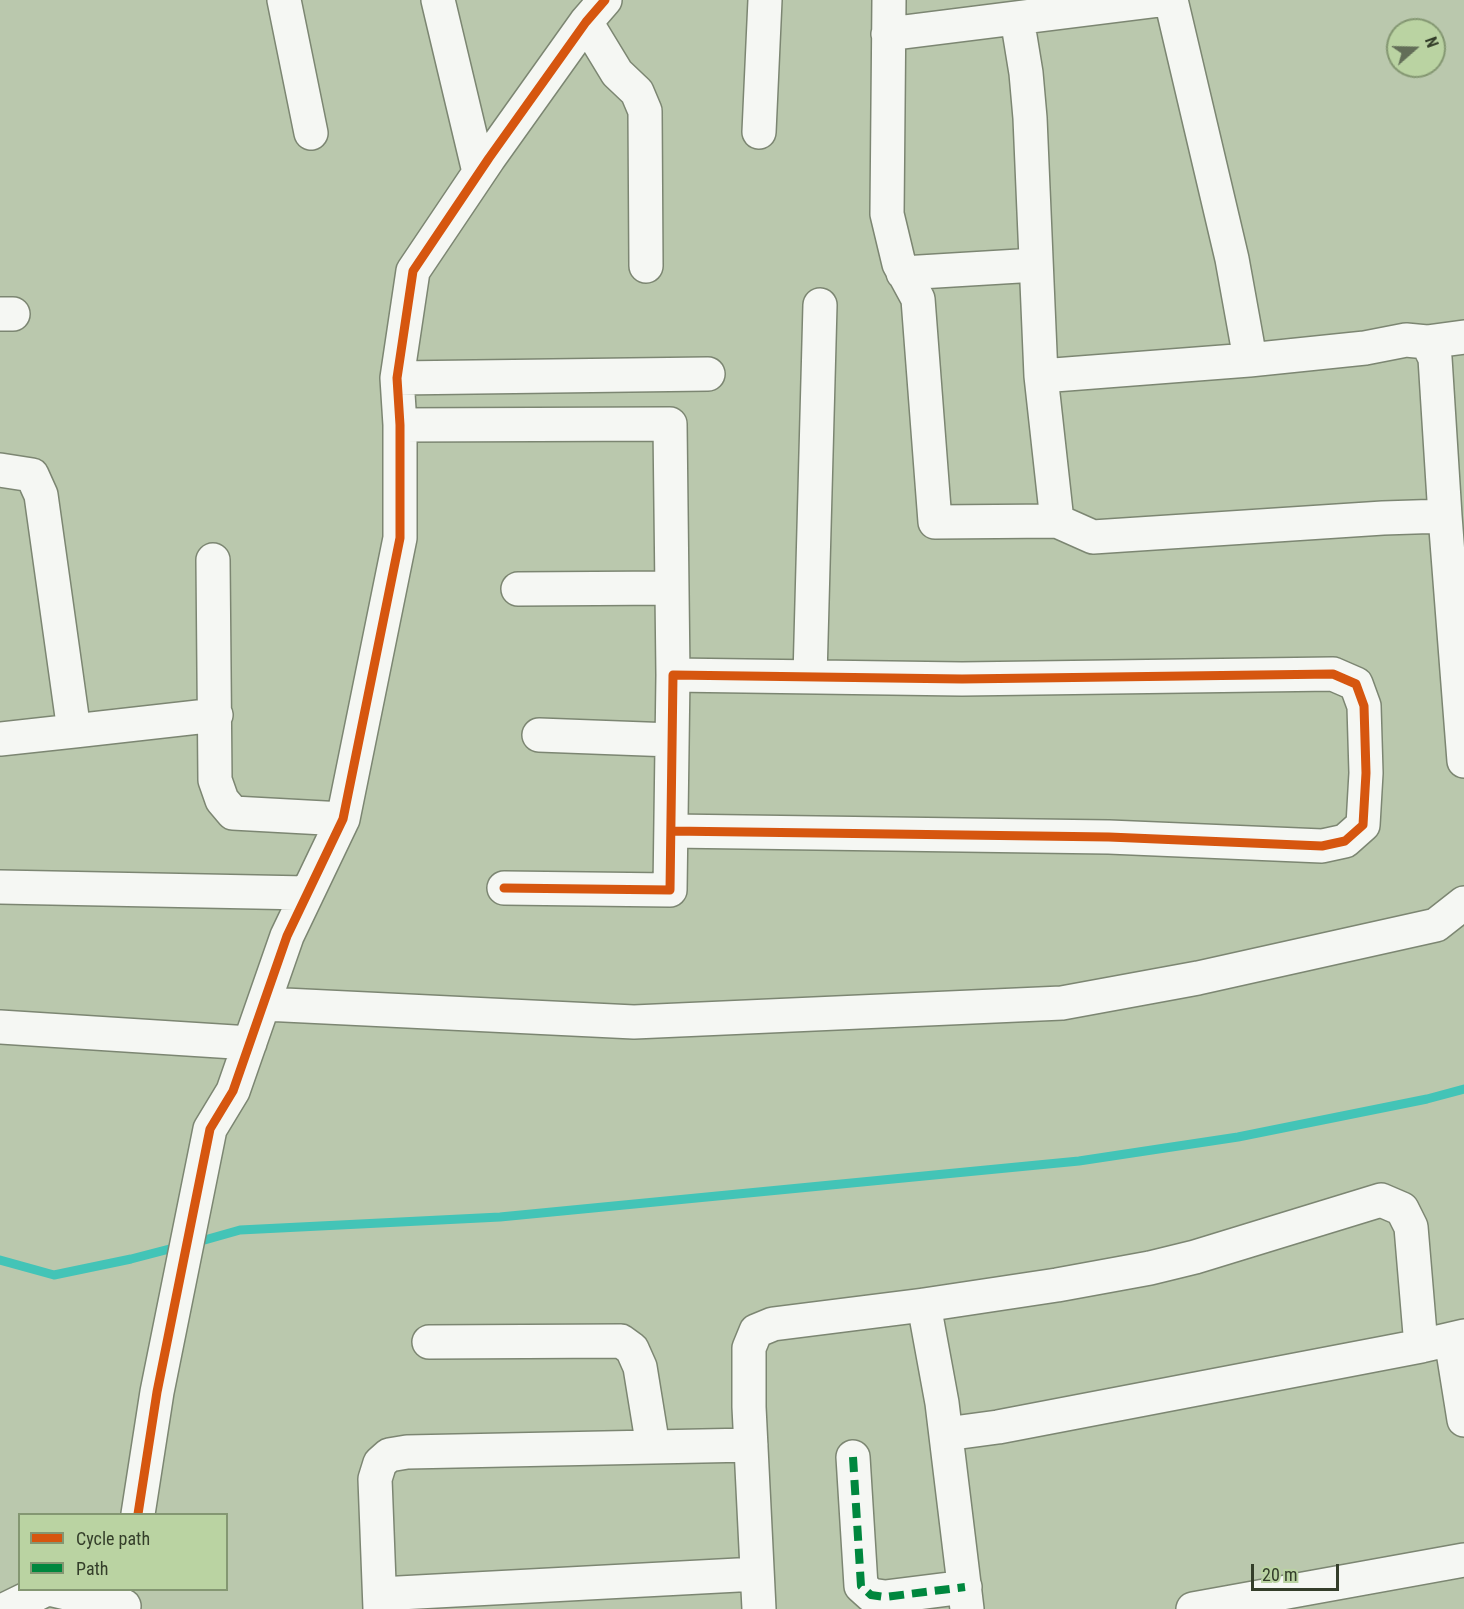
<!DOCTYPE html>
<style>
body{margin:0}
#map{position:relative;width:1464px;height:1609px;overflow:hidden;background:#bac8ad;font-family:"Roboto Condensed",sans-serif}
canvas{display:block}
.legend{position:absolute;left:18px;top:1513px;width:210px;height:78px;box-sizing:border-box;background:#bad3a2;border:2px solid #849772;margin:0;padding:8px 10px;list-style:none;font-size:18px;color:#343e2a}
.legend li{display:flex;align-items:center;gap:12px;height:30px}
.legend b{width:30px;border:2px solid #849772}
.north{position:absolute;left:1386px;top:18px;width:60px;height:60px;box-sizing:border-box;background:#bad3a2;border:2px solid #849772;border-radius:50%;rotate:70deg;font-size:16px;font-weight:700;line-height:24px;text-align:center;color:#343e2a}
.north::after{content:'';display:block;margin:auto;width:21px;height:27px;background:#636e58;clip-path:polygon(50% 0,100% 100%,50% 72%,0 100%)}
.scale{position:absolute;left:1251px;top:1564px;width:88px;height:27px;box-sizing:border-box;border:3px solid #343e2a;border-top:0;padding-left:8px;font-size:18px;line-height:21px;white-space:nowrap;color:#343e2a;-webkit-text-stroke:4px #bad3a2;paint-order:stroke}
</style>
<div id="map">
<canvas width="1464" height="1609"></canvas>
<ul class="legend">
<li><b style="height:8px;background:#d6560f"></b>Cycle path</li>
<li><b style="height:8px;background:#00873e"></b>Path</li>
</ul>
<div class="north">N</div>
<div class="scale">20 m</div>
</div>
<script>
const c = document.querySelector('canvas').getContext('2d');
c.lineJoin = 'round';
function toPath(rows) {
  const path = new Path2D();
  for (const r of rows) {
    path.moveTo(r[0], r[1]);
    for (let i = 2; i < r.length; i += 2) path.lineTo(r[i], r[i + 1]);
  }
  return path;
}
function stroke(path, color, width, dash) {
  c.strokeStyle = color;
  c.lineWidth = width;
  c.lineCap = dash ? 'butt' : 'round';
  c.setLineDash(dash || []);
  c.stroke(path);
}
stroke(toPath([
 [194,1243,240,1230,500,1217,1079,1161,1238,1137,1427,1099,1464,1089],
 [0,1260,54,1275,131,1259,181,1246]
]), '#43c4b7', 9);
const minor = toPath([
 [284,0,311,133],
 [438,0,479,172],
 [889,0,887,214,899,264,918,299,935,522,1057,521,1093,537,1383,518,1445,516,1464,761],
 [1171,0,1232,259,1247,342,1249,360,1365,348,1406,340,1427,342,1435,358,1445,516],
 [1017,18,1026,73,1030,118,1041,376],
 [586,22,617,73,637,92,645,111,646,266],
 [888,34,1160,0],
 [759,132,765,0],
 [903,273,1036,265],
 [0,314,13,314],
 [1427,342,1464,337],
 [397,378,708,374],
 [400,425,670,424,673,675],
 [0,470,32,475,41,495,74,731,0,739],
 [1057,521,1041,376,1249,360],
 [213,560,215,780,222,800,233,813,343,819],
 [518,589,672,588],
 [810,677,820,305],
 [74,731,216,715],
 [539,735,672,740],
 [0,887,307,893],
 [504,888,670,890,673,675,962,679,1333,674,1356,684,1364,706,1366,773,1363,825,1345,841,1322,846,1109,837,671,831],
 [264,1004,634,1022,1062,1003,1198,978,1436,925,1464,903],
 [0,1027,250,1043],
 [924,1305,942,1403,967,1609],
 [1451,1339,1464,1420],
 [429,1342,621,1341,632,1349,640,1367,653,1447],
 [946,1434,998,1427,1421,1346,1464,1336],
 [853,1457,861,1586,871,1595,885,1597,965,1587],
 [138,1514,157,1392,210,1129,233,1091,287,936,343,819,400,538,400,425,397,378,413,271,489,158,586,22,605,0],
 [53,1590,124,1606],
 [380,1594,757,1574],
 [6,1609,45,1590],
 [380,1609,375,1479,380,1463,389,1455,407,1452,751,1445],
 [759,1609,749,1407,749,1348,756,1331,773,1324,924,1305,1057,1285,1150,1268,1195,1257,1381,1200,1402,1209,1411,1227,1421,1346],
 [1193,1609,1464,1560]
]);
stroke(minor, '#7c8672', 36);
stroke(minor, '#f5f7f3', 33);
stroke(toPath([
 [853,1457,861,1586,871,1595,885,1597,965,1587]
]), '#00873e', 8, [15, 8]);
stroke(toPath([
 [504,888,670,890,673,675,962,679,1333,674,1356,684,1364,706,1366,773,1363,825,1345,841,1322,846,1109,837,671,831],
 [138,1514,157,1392,210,1129,233,1091,287,936,343,819,400,538,400,425,397,378,413,271,489,158,586,22,605,0]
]), '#d6560f', 9);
</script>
